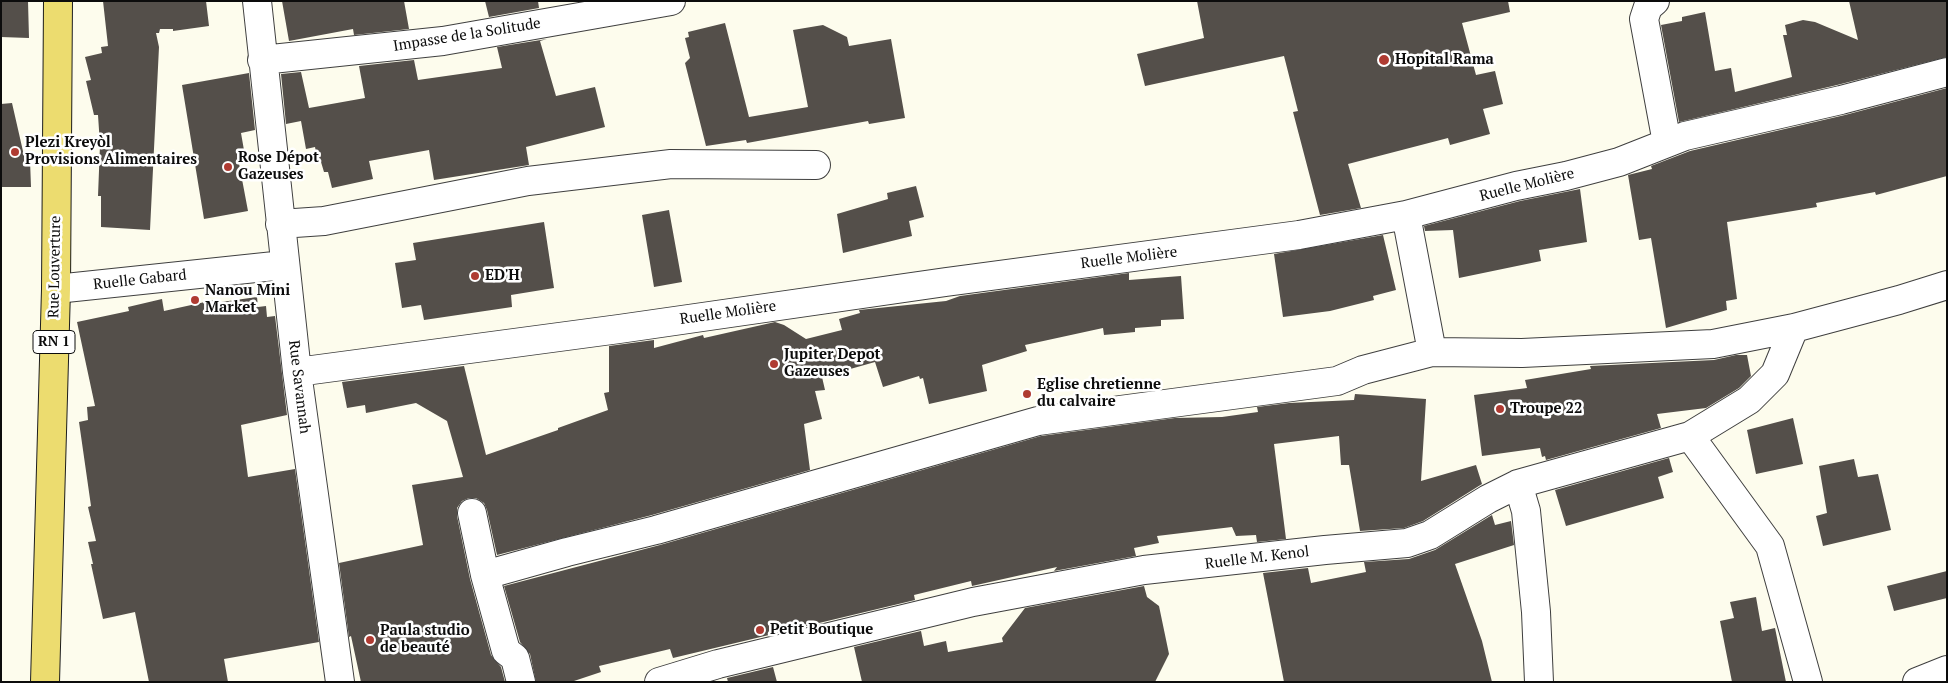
<!DOCTYPE html>
<meta charset="utf-8">
<style>
body{margin:0}
#map{position:relative;width:1948px;height:683px;overflow:hidden;background:#fdfced;font-family:"PT Serif",serif}
canvas{display:block}
.frame{position:absolute;inset:0;border:2px solid #0c0c0c;pointer-events:none}
</style>
<div id="map">
<canvas width="1948" height="683"></canvas>
<div class="frame"></div>
</div>
<script>
const c = document.querySelector('canvas').getContext('2d');
c.lineJoin = 'round';
function paint(path, color) {
  c.fillStyle = color;
  c.fill(path, 'evenodd');
}
function toPath(rows) {
  const path = new Path2D();
  for (const r of rows) {
    path.moveTo(r[0], r[1]);
    for (let i = 2; i < r.length; i += 2) path.lineTo(r[i], r[i + 1]);
  }
  return path;
}
function stroke(path, color, width, dash) {
  c.strokeStyle = color;
  c.lineWidth = width;
  c.lineCap = dash ? 'butt' : 'round';
  c.setLineDash(dash || []);
  c.stroke(path);
}
function label(font, color, halo, rows, align = 'center') {
  c.font = font + ' "PT Serif",serif';
  c.lineWidth = 5;
  c.setLineDash([]);
  c.textBaseline = 'middle';
  c.strokeStyle = halo;
  c.fillStyle = color;
  for (const [text, x, y, turn = 0] of rows) {
    c.save();
    c.translate(x, y);
    c.rotate((+turn || 0) * Math.PI / 180);
    c.textAlign = isNaN(turn) ? turn : align;
    if (halo) c.strokeText(text, 0, 0);
    c.fillText(text, 0, 0);
    c.restore();
  }
}
paint(toPath([
 [1,1,28,1,29,38,1,37],
 [103,1,206,1,209,26,173,31,173,29,160,29,159,33,156,33,159,47,150,230,101,227,101,196,98,196,100,145,98,115,94,115,86,81,91,80,85,57,102,53,101,47,108,46],
 [282,1,404,1,409,29,354,35,353,29,289,41],
 [485,1,538,1,539,8,489,17],
 [1197,1,1508,1,1510,12,1462,23,1476,75,1495,71,1503,104,1483,109,1490,134,1450,145,1448,138,1348,164,1361,208,1320,215,1293,112,1298,111,1284,56,1145,86,1137,54,1204,38],
 [1849,1,1947,1,1947,57,1837,85,1679,122,1661,25,1682,21,1682,17,1705,12,1715,71,1731,68,1735,92,1792,77,1783,35,1787,35,1785,25,1803,20,1815,22,1858,40],
 [725,23,749,117,808,107,793,30,823,25,847,37,849,46,891,39,905,118,869,124,868,121,747,143,746,140,706,146,685,63,690,58,685,38,689,37,688,32],
 [547,39,540,41,556,96,595,87,605,127,526,147,529,165,434,180,429,150,369,161,373,179,332,188,328,172,324,172,321,162,318,162,315,147,306,149,301,121,286,124,281,74,301,72,309,108,365,98,359,66,414,60,418,80,502,68,497,47],
 [249,73,255,130,241,133,245,156,238,158,248,211,204,219,182,85],
 [1947,88,1947,176,1876,195,1875,192,1816,203,1817,207,1727,222,1737,299,1726,301,1727,310,1666,328,1651,238,1639,240,1628,175,1652,169,1651,166,1690,151,1845,115],
 [12,103,25,160,30,160,31,187,1,187,1,104],
 [916,186,924,217,909,221,912,236,843,253,837,214,888,199,887,193],
 [1580,189,1587,242,1539,250,1541,261,1459,278,1453,230,1425,231,1424,226,1520,201],
 [669,210,682,282,654,287,642,215],
 [544,222,554,288,511,295,512,307,424,320,421,305,402,308,395,263,416,260,413,243],
 [1383,235,1396,290,1373,296,1374,300,1330,311,1283,317,1274,254],
 [1129,273,1129,280,1181,276,1184,319,1161,320,1161,326,1135,328,1135,332,1104,335,1103,328,1025,345,1027,351,982,365,987,391,929,404,923,378,920,379,919,376,883,387,875,362,822,377,825,390,815,391,822,419,804,424,810,470,652,515,497,555,487,510,484,503,476,498,469,498,462,501,457,508,457,516,470,579,491,655,501,667,505,682,361,682,351,636,349,637,339,563,423,545,412,485,463,477,447,421,416,403,366,413,365,405,347,408,342,382,464,366,486,455,558,430,558,428,608,410,604,393,609,392,609,346,654,340,654,348,703,335,704,338,775,322,784,325,806,339,842,330,839,319,860,313,859,310,946,301,960,296],
 [257,297,258,307,266,306,267,317,275,316,287,415,241,425,248,477,295,469,319,642,224,659,228,682,149,682,135,612,103,619,91,564,93,564,88,542,96,541,88,507,91,506,79,422,88,420,87,407,95,406,77,322,129,311,128,307,162,299,164,311,214,300,214,303],
 [1736,355,1747,355,1751,376,1739,388,1706,408,1657,414,1661,428,1546,460,1545,456,1542,457,1540,448,1482,456,1474,395,1527,388,1525,380,1591,369,1590,366,1714,360],
 [1355,394,1426,399,1421,481,1476,465,1482,484,1423,521,1404,528,1360,531,1349,465,1341,465,1339,436,1274,444,1286,539,1257,542,1256,535,1236,536,1232,527,1157,536,1159,543,1134,548,1136,556,1054,571,1057,567,972,586,971,581,914,595,915,600,673,658,670,649,599,666,601,672,571,682,536,682,530,654,520,642,504,586,660,545,1041,436,1175,418,1222,417,1258,412,1257,407,1289,403,1354,400],
 [1793,418,1803,464,1756,474,1747,430],
 [1669,458,1673,472,1658,477,1664,498,1566,526,1555,490],
 [1854,459,1858,477,1878,474,1891,530,1823,546,1816,516,1827,513,1819,466],
 [1492,515,1495,525,1511,521,1514,545,1455,564,1482,641,1492,682,1284,682,1263,573,1308,568,1311,583,1366,572,1364,562,1409,559,1435,550],
 [1947,571,1947,598,1894,611,1887,586],
 [1144,586,1147,597,1159,606,1169,654,1155,682,862,682,854,647,921,631,924,646,946,641,948,652,1003,642,1002,638,1025,608],
 [1756,597,1762,631,1775,628,1786,682,1732,682,1720,621,1734,618,1730,602],
 [773,667,777,682,728,682,727,678]
]), '#544f4a');
const minor = toPath([
 [257,1,297,372,340,682],
 [1655,1,1648,7,1644,19,1667,143],
 [262,60,443,41,671,1],
 [1406,215,1432,352,1522,353,1713,344,1794,328,1899,300,1947,285],
 [280,224,324,221,528,181,671,164,816,165],
 [56,289,284,265],
 [297,372,619,329,946,282,1299,235,1406,215,1516,186,1566,176,1619,162,1685,136,1841,100,1947,72],
 [1690,436,1770,546,1808,682],
 [1518,484,1526,511,1536,612,1539,682],
 [472,513,485,575,506,651,515,658,521,682],
 [485,575,567,552,656,530,1038,421,1337,381,1363,370,1432,352],
 [659,682,718,664,973,602,1144,570,1325,550,1407,543,1430,535,1488,499,1518,484,1690,436,1749,400,1775,374,1794,328],
 [1917,682,1947,670]
]);
const major = toPath([
 [45,682,56,289,58,1]
]);
stroke(minor, '#3f3f3f', 30);
stroke(major, '#1d1d1d', 30);
stroke(minor, '#fff', 28);
stroke(major, '#ecdc6f', 28);
for (const [x, y, r, color] of [
 [1384,60,6,"#af3b32"],
 [15,152,5,"#af3b32"],
 [228,167,5,"#af3b32"],
 [475,276,5,"#af3b32"],
 [195,300,5,"#af3b32"],
 [774,364,5,"#af3b32"],
 [1027,394,5,"#af3b32"],
 [1500,409,5,"#af3b32"],
 [760,630,5,"#af3b32"],
 [370,640,5,"#af3b32"]
]) {
  const dot = new Path2D();
  dot.arc(x, y, r, 0, 2 * Math.PI);
  c.fillStyle = color;
  c.fill(dot);
  stroke(dot, '#fff', 2);
}
for (const [x, y, w] of [
 [54,342,42]
]) {
  const box = new Path2D();
  box.roundRect(x - w / 2, y - 11.5, w, 23, 4);
  c.fillStyle = '#fff';
  c.fill(box);
  stroke(box, '#0c0c0c', 1);
}
label('bold 14px', '#0c0c0c', null, [
 ["RN 1",54,342]
]);
label('15px', '#0c0c0c', '#fff', [
 ["Impasse de la Solitude",467,35,-9],
 ["Ruelle Molière",1527,185,-14],
 ["Ruelle Molière",1129,258,-7],
 ["Rue Louverture",55,267,-89],
 ["Ruelle Gabard",140,280,-6],
 ["Ruelle Molière",728,313,-8],
 ["Rue Savannah",299,387,83],
 ["Ruelle M. Kenol",1257,558,-7]
]);
label('bold 15px', '#0c0c0c', '#fff', [
 ["Hopital Rama",1395,60],
 ["Plezi Kreyòl",25,143],
 ["Provisions Alimentaires",25,160],
 ["Rose Dépot",238,158],
 ["Gazeuses",238,175],
 ["ED'H",485,276],
 ["Nanou Mini",205,291],
 ["Market",205,308],
 ["Jupiter Depot",784,355],
 ["Gazeuses",784,372],
 ["Eglise chretienne",1037,385],
 ["du calvaire",1037,402],
 ["Troupe 22",1510,409],
 ["Petit Boutique",770,630],
 ["Paula studio",380,631],
 ["de beauté",380,648]
], 'left');
</script>
